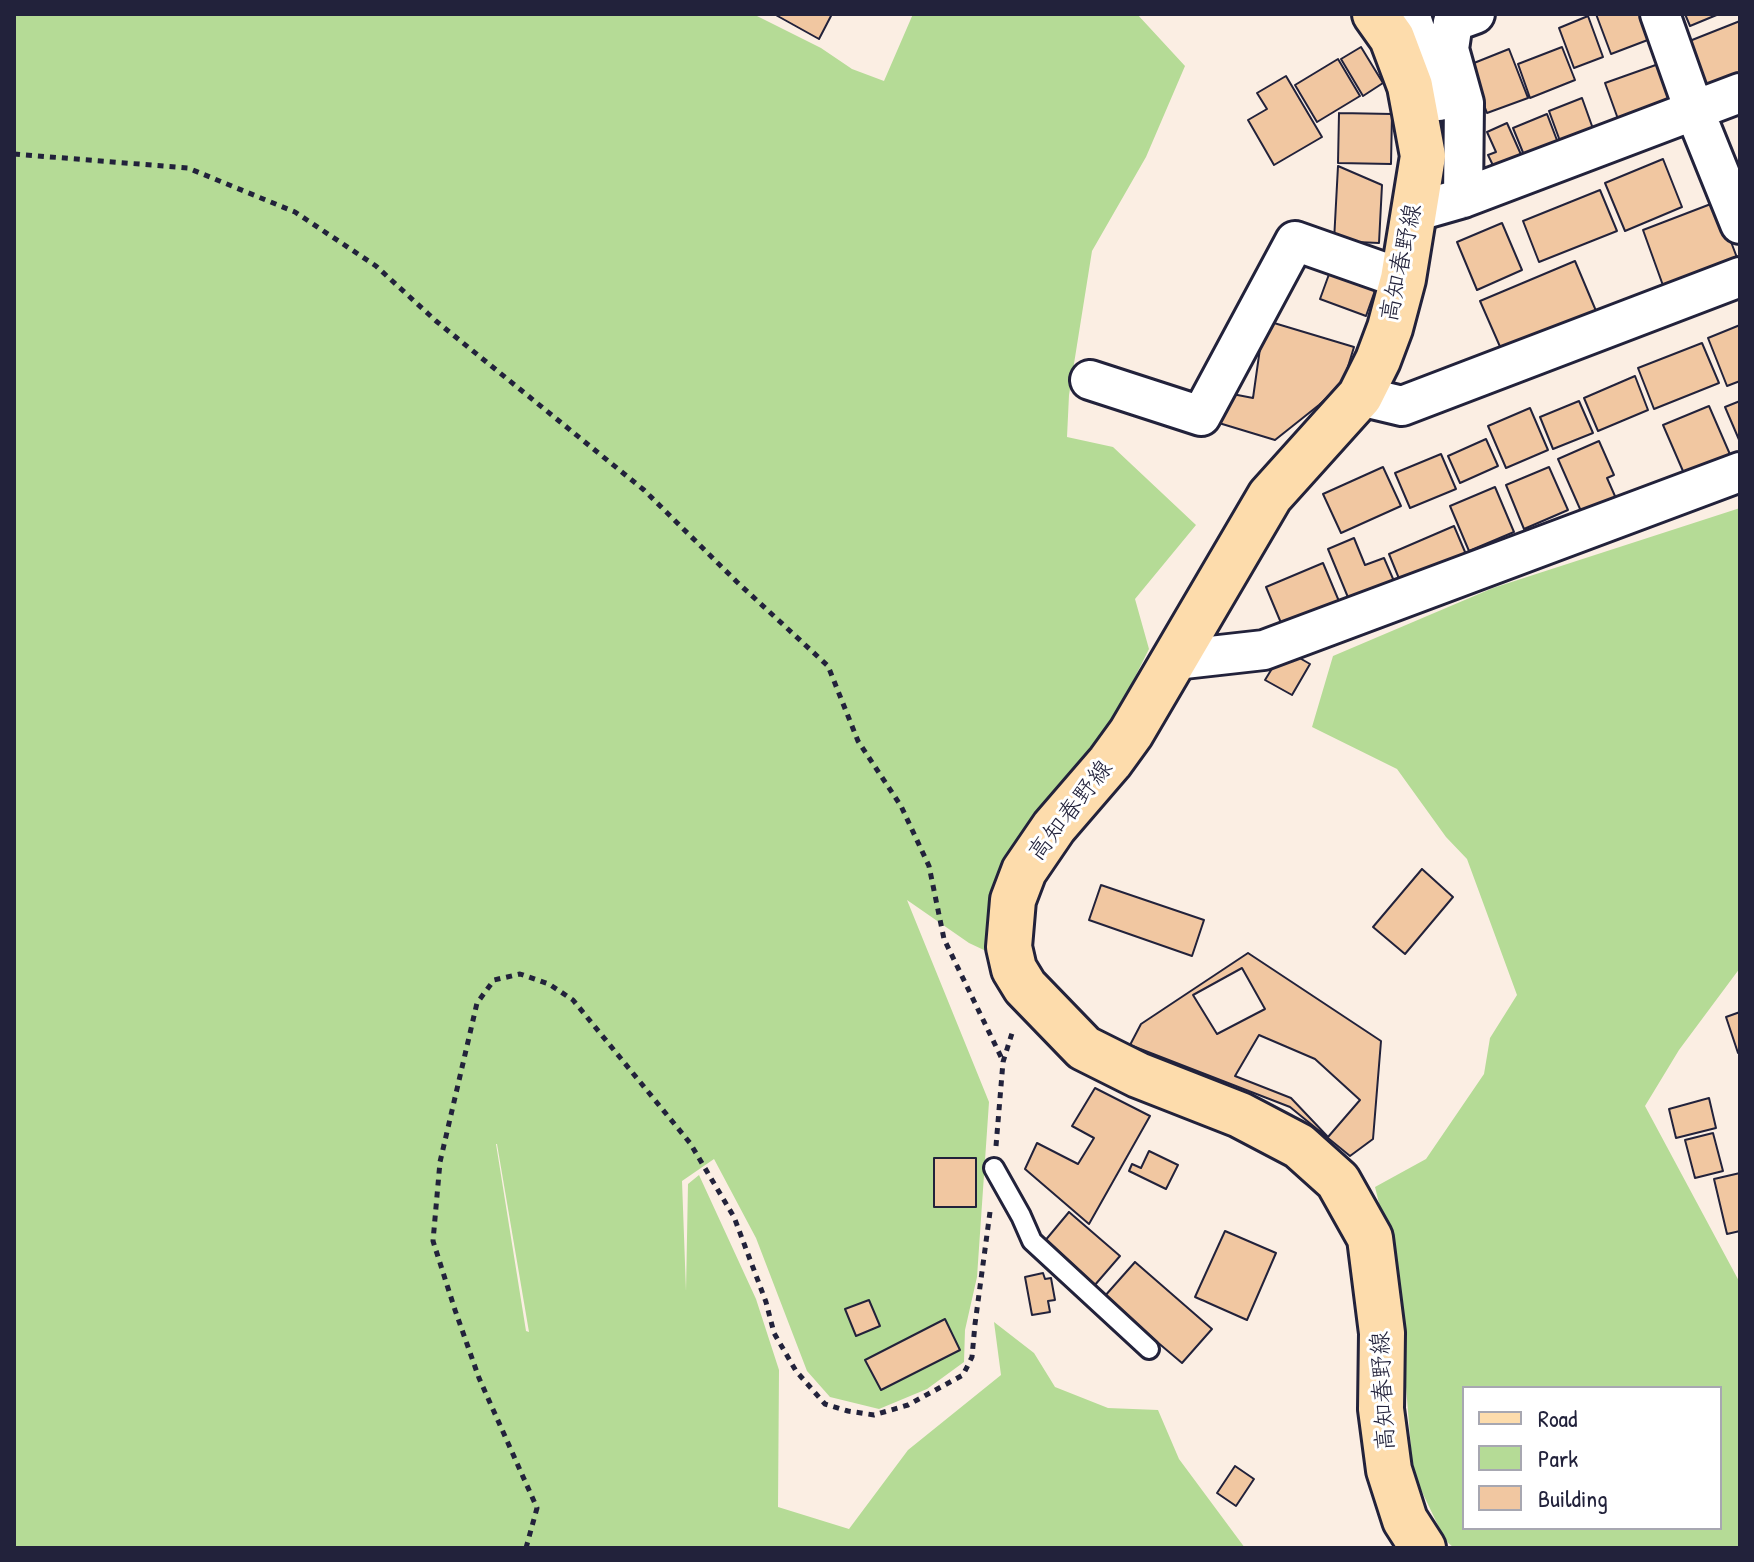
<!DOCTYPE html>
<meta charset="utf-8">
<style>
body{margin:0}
#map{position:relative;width:1754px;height:1562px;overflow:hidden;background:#fbeee3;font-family:"Patrick Hand",sans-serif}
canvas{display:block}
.frame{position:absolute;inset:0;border:16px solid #22223b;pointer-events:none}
.legend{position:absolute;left:1462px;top:1386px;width:260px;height:144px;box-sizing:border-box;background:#fff;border:2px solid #a7a7b1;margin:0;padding:10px 14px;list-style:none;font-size:24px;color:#22223b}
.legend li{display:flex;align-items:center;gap:16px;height:40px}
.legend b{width:40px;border:2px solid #a7a7b1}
</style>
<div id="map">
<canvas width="1754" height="1562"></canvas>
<div class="frame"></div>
<ul class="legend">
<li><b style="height:10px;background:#fddcac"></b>Road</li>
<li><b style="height:22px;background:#b5db96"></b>Park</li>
<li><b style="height:22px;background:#f1c7a1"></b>Building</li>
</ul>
</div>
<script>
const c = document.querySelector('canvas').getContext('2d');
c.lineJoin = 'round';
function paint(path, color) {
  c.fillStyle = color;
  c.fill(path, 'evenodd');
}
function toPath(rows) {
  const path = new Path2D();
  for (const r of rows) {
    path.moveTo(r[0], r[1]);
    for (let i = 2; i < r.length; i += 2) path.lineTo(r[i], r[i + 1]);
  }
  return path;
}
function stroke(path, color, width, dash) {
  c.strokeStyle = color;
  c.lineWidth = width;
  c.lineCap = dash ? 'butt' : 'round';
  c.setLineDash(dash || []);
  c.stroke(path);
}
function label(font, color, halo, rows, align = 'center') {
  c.font = font + ' "Patrick Hand","Klee One",sans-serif';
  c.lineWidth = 6;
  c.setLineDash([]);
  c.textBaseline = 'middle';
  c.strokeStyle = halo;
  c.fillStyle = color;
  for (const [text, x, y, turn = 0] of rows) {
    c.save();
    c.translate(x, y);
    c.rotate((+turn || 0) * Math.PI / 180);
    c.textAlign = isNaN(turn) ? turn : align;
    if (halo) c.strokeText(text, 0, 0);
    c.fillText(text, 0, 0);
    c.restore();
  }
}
paint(toPath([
 [14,14,753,14,821,48,852,69,884,81,913,14,1137,14,1185,66,1146,157,1092,251,1069,395,1067,437,1113,447,1196,525,1135,599,1149,649,1105,737,1005,864,986,951,969,943,907,900,989,1102,977,1277,965,1330,964,1362,927,1389,879,1409,830,1397,807,1371,756,1238,714,1159,682,1181,686,1291,688,1184,699,1175,756,1299,779,1370,778,1507,849,1529,908,1450,1001,1375,994,1322,1034,1353,1055,1387,1108,1408,1158,1410,1179,1459,1245,1548,14,1548],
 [496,1144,497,1144,529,1332,526,1331],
 [1740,508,1740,968,1679,1050,1645,1106,1740,1283,1740,1548,1454,1548,1445,1540,1413,1473,1397,1276,1375,1187,1426,1159,1484,1074,1490,1038,1517,995,1467,859,1446,837,1397,769,1312,727,1333,656,1493,588],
 [1464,1388,1720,1388,1720,1528,1464,1528]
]), '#b5db96');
const building = toPath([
 [774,14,832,14,819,39,774,14],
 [1596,14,1644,14,1653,38,1611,54,1596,14],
 [1685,14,1719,14,1690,26,1685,14],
 [1588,16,1603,57,1574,68,1559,28,1588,16],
 [1740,21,1740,75,1704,88,1687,42,1740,21],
 [1361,47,1383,83,1363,96,1341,59,1361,47],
 [1562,47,1575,80,1530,98,1518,64,1562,47],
 [1509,49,1528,98,1487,113,1469,65,1509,49],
 [1338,59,1360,96,1317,122,1295,85,1338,59],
 [1667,61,1684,108,1622,130,1605,83,1667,61],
 [1286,76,1322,137,1274,165,1248,120,1267,109,1257,93,1286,76],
 [1582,98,1597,140,1564,152,1549,111,1582,98],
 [1339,113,1392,114,1391,164,1338,163,1339,113],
 [1547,114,1563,156,1524,155,1513,128,1547,114],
 [1507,123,1527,168,1500,180,1488,155,1496,152,1487,132,1507,123],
 [1663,159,1682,207,1625,231,1605,183,1663,159],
 [1338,166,1382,185,1379,243,1334,241,1338,166],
 [1600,190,1617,231,1539,262,1523,221,1600,190],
 [1716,202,1739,263,1665,291,1643,230,1716,202],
 [1502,223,1522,270,1477,290,1457,242,1502,223],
 [1575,261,1599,318,1505,358,1480,301,1575,261],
 [1332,266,1378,282,1366,316,1320,299,1332,266],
 [1264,320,1354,347,1343,383,1319,405,1275,440,1209,420,1222,392,1253,398,1264,320],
 [1740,325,1740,381,1727,386,1708,338,1740,325],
 [1702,343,1719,383,1654,409,1638,368,1702,343],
 [1635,376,1648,410,1598,431,1584,398,1635,376],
 [1579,401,1593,433,1553,449,1540,417,1579,401],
 [1740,401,1740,442,1725,407,1740,401],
 [1709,406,1732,459,1686,478,1663,425,1709,406],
 [1530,408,1548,450,1506,468,1488,426,1530,408],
 [1486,439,1498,466,1460,483,1448,456,1486,439],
 [1599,441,1614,475,1607,478,1622,512,1588,527,1558,459,1599,441],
 [1441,454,1456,489,1410,508,1395,473,1441,454],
 [1383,467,1401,506,1341,533,1323,494,1383,467],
 [1549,467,1568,510,1524,529,1506,485,1549,467],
 [1495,487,1514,532,1469,551,1450,506,1495,487],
 [1454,526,1471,566,1400,581,1389,554,1454,526],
 [1354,538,1365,565,1384,558,1397,588,1352,607,1328,549,1354,538],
 [1323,563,1341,606,1284,630,1266,587,1323,563],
 [1284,649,1310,664,1292,695,1265,680,1284,649],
 [1422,869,1453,897,1405,954,1373,927,1422,869],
 [1101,885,1204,920,1192,956,1089,920,1101,885],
 [1248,953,1381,1041,1373,1139,1350,1156,1290,1107,1130,1045,1141,1024,1248,953],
 [1242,968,1265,1009,1217,1034,1193,995,1242,968],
 [1740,1012,1740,1053,1738,1053,1726,1017,1740,1012],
 [1259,1035,1315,1059,1360,1100,1328,1137,1291,1098,1235,1076,1259,1035],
 [1095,1088,1150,1116,1089,1224,1025,1169,1037,1143,1078,1164,1094,1138,1072,1126,1095,1088],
 [1709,1098,1716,1128,1676,1138,1669,1109,1709,1098],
 [1713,1133,1723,1171,1695,1178,1685,1140,1713,1133],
 [1149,1151,1178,1165,1166,1189,1129,1171,1132,1164,1141,1168,1149,1151],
 [934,1158,976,1158,976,1207,934,1207,934,1158],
 [1740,1173,1740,1231,1727,1234,1714,1179,1740,1173],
 [1069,1212,1120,1256,1094,1286,1044,1242,1069,1212],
 [1225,1231,1276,1253,1247,1320,1195,1297,1225,1231],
 [1135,1262,1212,1329,1182,1363,1104,1297,1135,1262],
 [1043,1273,1045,1279,1051,1278,1055,1300,1048,1301,1050,1312,1032,1315,1025,1277,1043,1273],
 [869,1300,880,1326,856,1336,845,1309,869,1300],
 [945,1319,960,1350,881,1390,865,1360,945,1319],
 [1235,1466,1254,1479,1236,1506,1217,1493,1235,1466]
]);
paint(building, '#f1c7a1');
stroke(building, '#22223b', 2);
const service = toPath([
 [994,1168,1021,1216,1032,1241,1149,1349]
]);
const minor = toPath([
 [1410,14,1439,101],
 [1660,14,1694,110,1740,224],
 [1463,198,1464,103,1449,49,1453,22,1475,14],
 [1414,212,1463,198,1740,93],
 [1090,380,1201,416,1295,241,1403,279],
 [1360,396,1402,406,1740,277],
 [1175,660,1264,650,1740,472]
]);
const primary = toPath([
 [1375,14,1392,38,1410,86,1423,156,1403,279,1390,328,1378,360,1360,396,1270,496,1131,733,1110,762,1054,827,1024,871,1013,900,1009,947,1014,969,1025,987,1084,1048,1138,1075,1240,1115,1299,1146,1338,1181,1370,1238,1382,1333,1381,1409,1389,1470,1405,1520,1423,1548]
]);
stroke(service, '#22223b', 24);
stroke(minor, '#22223b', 44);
stroke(primary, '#22223b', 50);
stroke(toPath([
 [14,154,188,168,295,212,376,266,436,321,644,490,737,582,828,666,858,741,901,806,929,866,944,939,1003,1061],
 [996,1146,1003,1062,1013,1030],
 [526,1548,537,1508,479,1378,455,1310,433,1241,440,1162,477,1003,494,980,520,974,549,984,573,1000,690,1143,734,1217,766,1302,774,1333,796,1371,825,1404,848,1411,874,1415,908,1405,963,1375,972,1357,975,1324,990,1212]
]), '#22223b', 5, [6, 6]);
stroke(service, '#fff', 18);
stroke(minor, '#fff', 38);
stroke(primary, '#fddcac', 44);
label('24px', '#22223b', '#fff', [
 ["高知春野線",1402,263,-78],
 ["高知春野線",1071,811,-52],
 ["高知春野線",1384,1391,-93]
]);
</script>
